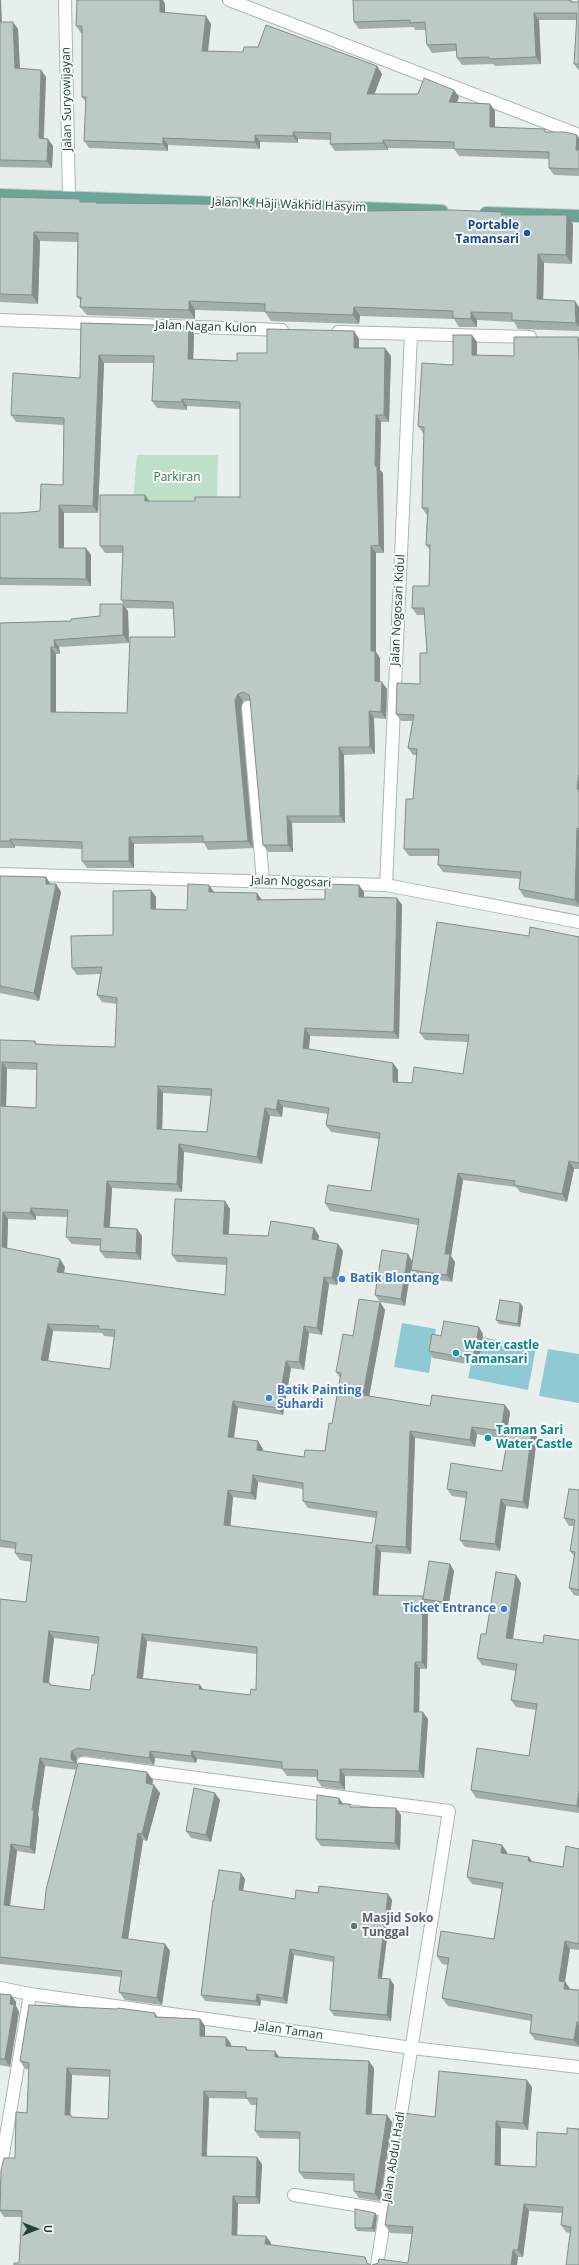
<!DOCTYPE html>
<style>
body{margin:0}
#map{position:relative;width:579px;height:2265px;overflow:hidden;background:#e6efeb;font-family:"Open Sans",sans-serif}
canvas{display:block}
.north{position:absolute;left:16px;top:2209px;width:40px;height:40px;-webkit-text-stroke:3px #f7fbf9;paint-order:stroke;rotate:90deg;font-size:11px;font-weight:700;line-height:16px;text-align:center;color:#24423a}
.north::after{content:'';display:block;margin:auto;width:14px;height:18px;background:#24423a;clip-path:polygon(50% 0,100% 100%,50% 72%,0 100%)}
</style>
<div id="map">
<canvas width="579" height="2265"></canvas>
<div class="north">U</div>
</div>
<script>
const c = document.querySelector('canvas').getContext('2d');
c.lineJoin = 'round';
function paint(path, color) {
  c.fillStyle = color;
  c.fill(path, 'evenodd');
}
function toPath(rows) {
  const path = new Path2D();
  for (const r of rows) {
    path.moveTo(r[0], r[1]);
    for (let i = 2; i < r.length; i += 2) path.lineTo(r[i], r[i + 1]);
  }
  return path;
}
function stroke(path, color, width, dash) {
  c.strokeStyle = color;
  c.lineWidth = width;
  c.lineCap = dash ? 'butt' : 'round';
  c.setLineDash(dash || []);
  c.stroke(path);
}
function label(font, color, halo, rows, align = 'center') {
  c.font = font + ' "Open Sans",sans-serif';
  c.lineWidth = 4;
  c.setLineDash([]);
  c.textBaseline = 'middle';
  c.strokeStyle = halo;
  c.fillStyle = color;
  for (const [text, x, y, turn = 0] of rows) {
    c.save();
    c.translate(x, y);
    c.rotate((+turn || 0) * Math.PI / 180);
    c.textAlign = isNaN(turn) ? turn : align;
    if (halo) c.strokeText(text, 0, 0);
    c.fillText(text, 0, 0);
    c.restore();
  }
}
paint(toPath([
 [137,455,218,455,217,500,133,500]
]), '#bfe0c8');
paint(toPath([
 [402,1323,436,1329,429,1373,394,1367],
 [476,1336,536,1347,528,1390,468,1378,471,1365,478,1366],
 [548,1349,579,1354,579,1403,539,1396]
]), '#8ec9d4');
const minor = toPath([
 [65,0,69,197],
 [229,0,579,135],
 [0,320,282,330],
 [338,332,530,337],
 [248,707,263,881],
 [0,874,386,885,579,922],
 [386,885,411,334],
 [83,1763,449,1811,377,2265],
 [0,1988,30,1994,412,2048,579,2067],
 [0,2172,30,1994],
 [294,2195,386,2210]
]);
const major = toPath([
 [0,195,442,211],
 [486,213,579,216]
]);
stroke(minor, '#a8b8b2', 14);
stroke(major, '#c2cac8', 14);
stroke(minor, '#fff', 12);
stroke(major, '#6aa596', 12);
paint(toPath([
 [0,0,2,22,18,29,20,68,41,70,46,77,44,139,53,146,52,168,0,167],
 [353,0,572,0,572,2,577,2,579,0,579,71,574,64,577,20,539,20,541,64,495,66,493,64,462,65,457,58,456,51,432,53,427,45,426,30,415,30,414,27,359,29,354,22],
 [165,4,165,12,211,24,208,51,377,66,382,74,374,94,459,97,457,102,490,104,495,111,495,127,577,135,579,138,579,176,554,175,549,168,549,159,459,156,454,149,388,148,388,150,335,151,330,144,331,140,298,139,298,143,260,142,260,149,168,145,168,151,89,148,84,141,86,102,82,97,82,33,81,33,76,26],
 [0,197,80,199,81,202,96,202,97,203,321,209,365,211,502,212,504,215,573,224,572,264,544,263,543,299,579,307,579,331,518,329,514,322,477,320,477,327,459,327,454,319,360,316,359,324,271,321,265,312,195,310,195,319,87,315,80,307,81,301,77,297,78,242,40,241,38,304,0,302],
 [81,323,189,326,194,334,193,359,237,361,354,331,359,339,359,348,385,348,391,356,389,422,381,422,380,470,383,473,384,553,376,553,376,652,380,658,380,682,387,689,386,719,374,718,375,754,344,755,345,823,292,823,293,852,268,852,263,845,251,701,248,700,243,701,241,708,253,848,208,850,204,843,134,844,134,868,87,868,82,861,82,849,15,846,15,848,0,848,0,623,71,621,128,611,129,643,59,647,60,654,56,654,56,712,127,713,175,637,174,609,126,608,121,600,123,553,105,553,100,546,145,495,149,501,195,501,240,497,240,409,187,406,187,410,157,408,152,401,154,363,104,363,98,513,64,513,64,548,91,555,91,586,0,585,0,513,19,513,40,511,63,485,64,425,16,422,11,415,80,378],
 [579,339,579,907,524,897,519,889,520,879,443,872,438,865,438,856,409,856,404,849,413,799,417,755,413,755,408,748,412,721,401,721,396,714,420,684,427,653,425,615,417,615,412,608,429,586,430,550,426,545,427,515,422,508,424,433,423,433,418,426,453,365,477,342,477,355,514,356],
 [0,876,46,877,50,884,56,884,61,892,39,1001,0,993],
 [151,890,156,897,156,909,187,910,214,892,262,900,325,899,364,892,364,897,397,898,402,905,399,1039,310,1036,309,1049,393,1063,398,1070,398,1082,412,1083,463,1074,468,1042,425,1040,420,1033,529,936,579,937,579,1169,574,1169,567,1202,520,1192,516,1187,463,1180,451,1256,455,1262,452,1282,416,1277,411,1270,405,1306,380,1302,375,1295,412,1261,418,1225,330,1211,325,1203,371,1191,379,1139,331,1132,326,1125,328,1114,283,1107,282,1117,270,1116,262,1164,184,1152,182,1192,112,1188,110,1227,137,1229,142,1236,141,1260,105,1258,100,1251,101,1246,72,1244,66,1237,68,1217,36,1216,36,1220,8,1219,7,1248,65,1267,64,1273,225,1295,227,1265,177,1262,172,1255,225,1201,230,1209,229,1235,268,1236,314,1228,319,1236,318,1240,343,1251,337,1285,329,1284,322,1335,309,1333,304,1370,291,1368,283,1415,238,1408,234,1438,263,1449,263,1451,304,1457,325,1451,332,1424,340,1378,336,1372,353,1336,380,1302,385,1310,369,1396,430,1406,505,1405,510,1412,506,1439,477,1434,475,1447,415,1438,411,1554,381,1552,378,1595,423,1597,450,1564,454,1571,448,1609,428,1605,427,1669,420,1669,419,1712,428,1719,424,1778,345,1776,345,1790,322,1787,317,1780,317,1777,287,1776,282,1769,197,1759,196,1763,155,1758,154,1765,84,1756,77,1758,76,1762,78,1765,153,1780,152,1785,160,1793,147,1841,143,1840,128,1939,165,1944,170,1951,162,2005,125,2000,119,1992,122,1977,0,1964,0,1599,26,1602,31,1562,20,1560,15,1553,16,1549,0,1547,0,1040,35,1041,37,1044,54,1045,115,1047,117,1004,102,1002,97,995,100,974,77,975,72,968,113,935],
 [7,1069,37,1070,36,1108,6,1106],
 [163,1093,211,1096,207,1132,162,1130],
 [53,1331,102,1333,104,1336,114,1337,110,1369,48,1361],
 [258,1482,303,1489,303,1501,308,1508,376,1518,372,1543,230,1526,233,1497,256,1500],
 [54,1638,98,1644,94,1675,90,1690,52,1685,49,1683],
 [147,1641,257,1654,256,1690,250,1695,203,1690,200,1685,143,1678],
 [45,1766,77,1770,44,1910,10,1906,17,1851,35,1854,39,1818,38,1815],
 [523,1307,520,1327,499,1324,496,1320],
 [483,1334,478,1366,433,1358,429,1351,441,1336],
 [532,1430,537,1437,528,1509,506,1506,500,1551,465,1547,460,1540,466,1498,452,1496,447,1489,502,1471],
 [579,1490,579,1596,574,1595,569,1588,574,1556,570,1551,574,1526,569,1526,564,1518],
 [516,1575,521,1583,513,1639,543,1643,579,1640,579,1813,476,1798,471,1790,529,1756,536,1710,516,1707,511,1700,516,1671,482,1665,477,1658,486,1634],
 [220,1800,211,1842,191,1838,186,1831],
 [344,1804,352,1807,401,1815,400,1850,321,1846,316,1839],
 [502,1845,507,1852,507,1854,532,1862,563,1867,579,1849,579,1950,570,1949,565,1981,570,1989,579,1990,579,2047,535,2040,530,2033,531,2021,448,2006,442,1998,448,1965,442,1964,437,1956,494,1939,502,1889,472,1884,467,1877],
 [245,1879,243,1891,295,1899,318,1893,388,1894,392,1900,382,1978,390,1979,394,1985,391,2021,334,2016,330,2010,333,1962,294,1955,287,2004,261,2000,260,2006,205,2001,201,1995,214,1900],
 [0,1994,11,1995,16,2002,16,2006,19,2012,10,2067,0,2065],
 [155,2013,158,2017,200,2019,205,2026,205,2036,226,2037,231,2044,231,2046,246,2047,248,2050,279,2057,374,2068,372,2114,387,2115,392,2122,380,2201,359,2198,354,2191,354,2181,304,2179,299,2172,300,2139,260,2138,255,2131,256,2105,251,2105,247,2099,209,2098,207,2156,262,2164,260,2204,238,2204,237,2235,271,2243,271,2245,370,2265,19,2263,22,2217,4,2217,0,2211,0,2189,15,2158,27,2113,29,2069,25,2069,20,2061],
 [72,2075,110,2077,108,2119,72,2117,70,2115],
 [532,2087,528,2130,501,2128,501,2165,536,2167,567,2134,579,2129,570,2233,566,2232,561,2225,562,2213,529,2211,523,2257,518,2257,408,2263,412,2234,390,2233,385,2225,435,2117],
 [375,2213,377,2216,375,2232,357,2231,355,2228]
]), '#a1aea9');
paint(toPath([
 [0,0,1,0,2,29,0,27],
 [160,0,163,0,165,4,165,19,160,12],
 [534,13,539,20,541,64,536,57],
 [206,16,211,24,207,58,202,51],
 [13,22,18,29,20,75,15,68],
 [377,66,382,74,372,101,367,94],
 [41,70,46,77,43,145,39,138],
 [454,90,459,97,454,109,449,102],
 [490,104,495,111,495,134,490,127],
 [293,132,298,139,298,143,293,136],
 [255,135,260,142,260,149,255,142],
 [577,135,579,138,579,154,576,150],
 [163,138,168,145,168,151,163,144],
 [48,139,53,146,52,168,47,161],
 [383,140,388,148,388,150,383,143],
 [567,215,573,224,572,264,566,255],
 [34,232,40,241,38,304,32,295],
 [538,254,544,263,543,308,537,299],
 [189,301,195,310,195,319,189,310],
 [575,301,579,307,579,327,576,323],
 [354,307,360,316,359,324,353,315],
 [471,312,477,320,477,327,471,319],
 [189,326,194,334,193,366,188,359],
 [354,331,359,339,359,355,354,348],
 [472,335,477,342,477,362,472,355],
 [578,337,579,339,579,360],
 [385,348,391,356,389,422,384,415],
 [99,355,104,363,98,513,93,506],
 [182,399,187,406,187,410,182,402],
 [376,415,381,422,380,470,383,473,384,553,379,545,375,466],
 [145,495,150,502,145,501],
 [59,505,64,513,64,555,59,548],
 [371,546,376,553,376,652,380,658,380,689,375,681,371,651],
 [86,548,91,555,91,586,86,579],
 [123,604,128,611,129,643,123,635],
 [54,640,59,647,60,654,55,647],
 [51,647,56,654,56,719,51,712],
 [382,682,387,689,386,719,381,712],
 [238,694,243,701,241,708,253,848,248,841,235,700],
 [369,711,374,718,375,754,370,747],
 [339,747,344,755,345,823,340,816],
 [579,774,579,791,577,789],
 [287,816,292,823,293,852,288,845],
 [577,828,579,831,579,905,575,900],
 [129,837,134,844,134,868,129,861],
 [10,839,15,846,15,848,10,841],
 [46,877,51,885,46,884],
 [56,884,61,892,39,1001,34,993],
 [209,885,214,892,209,892],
 [359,885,364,892,364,904,359,897],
 [151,890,156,897,156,916,151,909],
 [257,893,262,900,257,900],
 [397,898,402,905,399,1039,394,1032],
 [305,1028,310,1036,308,1056,303,1048],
 [2,1062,7,1069,6,1113,1,1106],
 [393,1063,398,1070,398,1089,393,1082],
 [158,1086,163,1093,162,1137,157,1129],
 [278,1100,283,1107,282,1117,276,1110],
 [265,1108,270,1116,262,1164,257,1157],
 [179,1144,184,1152,182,1192,177,1184],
 [569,1161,574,1169,567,1202,562,1194],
 [458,1173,463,1180,451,1256,455,1262,452,1282,447,1275,445,1254],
 [107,1181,112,1188,109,1234,104,1227],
 [225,1201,230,1209,228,1242,223,1234],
 [31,1208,36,1216,36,1220,30,1213],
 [3,1212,8,1219,7,1255,2,1247],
 [314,1228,319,1236,317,1247,312,1239],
 [137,1229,142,1236,141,1260,136,1253],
 [338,1244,343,1251,337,1285,332,1278],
 [408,1254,412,1261,405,1306,401,1299],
 [60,1259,65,1267,62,1279,57,1272],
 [324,1277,329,1284,322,1335,317,1328],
 [380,1302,385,1310,368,1403,363,1395],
 [520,1303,523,1307,520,1327,518,1324],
 [48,1324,53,1331,47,1368,41,1360],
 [304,1326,309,1333,304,1370,299,1362],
 [479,1327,483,1334,478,1366,473,1359],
 [286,1361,291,1368,283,1415,278,1408],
 [233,1401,238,1408,233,1444,228,1437],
 [505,1405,510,1412,506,1439,501,1431],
 [472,1427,477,1434,475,1447,470,1440],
 [532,1430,537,1437,528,1509,523,1502],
 [410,1431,415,1438,411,1554,406,1547],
 [258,1441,263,1449,262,1458,257,1450],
 [253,1475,258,1482,256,1500,251,1493],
 [228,1490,233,1497,230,1532,224,1525],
 [501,1499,506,1506,500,1551,495,1544],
 [376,1545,381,1552,378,1602,373,1595],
 [450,1564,454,1571,448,1609,443,1602],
 [516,1575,521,1583,512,1645,506,1638],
 [423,1596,425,1599,423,1599,428,1605,427,1669,422,1662],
 [49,1631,54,1638,48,1689,43,1682],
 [142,1634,147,1641,142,1685,137,1678],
 [415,1662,420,1669,419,1719,414,1712],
 [200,1685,205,1692,199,1689],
 [423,1712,428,1719,424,1778,419,1771],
 [72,1751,77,1758,76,1762,76,1763,71,1759,71,1754],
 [150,1751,155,1758,154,1765,149,1758],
 [192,1751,197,1759,196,1763,191,1756],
 [40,1758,45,1766,38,1815,39,1818,35,1854,30,1847,32,1810],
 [340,1769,345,1776,345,1790,340,1782],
 [147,1772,153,1780,151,1791,146,1783],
 [154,1785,160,1793,147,1841,142,1834],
 [579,1790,579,1809,577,1806],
 [215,1793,220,1800,211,1842,206,1835],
 [339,1798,344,1805,339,1804],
 [396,1808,401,1815,400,1850,395,1843],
 [138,1833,143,1840,127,1945,122,1938],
 [11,1844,17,1851,9,1913,4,1905],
 [502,1845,507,1852,506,1860,501,1853],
 [529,1857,534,1864,528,1861],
 [241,1873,245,1879,242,1896,239,1890],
 [388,1894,392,1900,381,1984,378,1978],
 [565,1941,570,1949,564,1988,559,1981],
 [165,1944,170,1951,162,2005,157,1998],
 [290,1949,294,1955,287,2004,283,1998],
 [390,1979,394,1985,391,2021,387,2015],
 [565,1982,570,1989,569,1996,564,1989],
 [257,1994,261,2000,260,2006,256,2001],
 [11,1995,16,2002,16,2006,19,2012,10,2067,5,2059],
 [200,2019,205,2026,205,2043,200,2036],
 [577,2022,579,2025,579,2046,574,2040],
 [226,2037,231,2044,231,2053,226,2046],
 [275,2051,280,2058,275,2057],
 [369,2061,374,2068,371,2121,366,2114],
 [67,2068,72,2075,70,2122,65,2115],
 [527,2080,532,2087,528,2130,523,2123],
 [204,2091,209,2098,206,2163,202,2156],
 [387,2115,392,2122,380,2201,375,2194],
 [496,2121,501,2128,500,2172,495,2165],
 [257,2157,262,2164,260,2204,256,2197],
 [233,2196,238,2204,237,2242,232,2235],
 [524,2204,529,2211,523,2257,518,2250],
 [375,2213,377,2216,375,2232,372,2228],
 [266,2236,271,2243,270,2251,265,2244],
 [513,2250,518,2257,517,2265,511,2265]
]), '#838d89');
const building = toPath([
 [77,0,160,0,160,12,206,16,202,51,243,52,244,47,258,47,266,25,377,66,367,94,418,94,424,78,454,90,449,102,490,104,490,127,545,129,545,132,565,132,577,135,576,150,579,150,579,169,549,168,549,152,454,149,454,142,383,140,383,143,330,144,331,133,293,132,293,136,255,135,255,142,163,138,163,144,84,141,86,97,82,97,82,26,76,26,77,0],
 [353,0,568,0,571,2,577,2,579,0,579,64,574,64,577,13,534,13,536,57,490,59,489,57,457,58,456,44,427,45,425,22,410,23,410,20,354,22,353,0],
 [0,22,13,22,15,68,41,70,39,138,48,139,47,161,0,160,0,22],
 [0,197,80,199,80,202,96,202,96,203,301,205,321,209,364,209,364,211,452,210,502,212,501,215,567,215,566,255,538,254,537,299,575,301,576,323,512,320,512,313,471,312,471,319,453,318,453,311,354,307,353,315,265,312,265,304,189,301,189,310,80,307,81,297,77,297,78,233,34,232,32,295,0,294,0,197],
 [81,323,189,326,188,359,237,361,237,353,267,353,267,329,354,331,354,348,385,348,384,415,376,415,375,466,377,466,379,545,371,546,371,651,375,651,375,681,382,682,381,712,369,711,370,747,339,747,340,816,287,816,288,845,263,845,250,699,249,695,243,692,238,694,235,700,248,841,203,842,203,836,129,837,129,861,82,861,82,842,10,839,10,841,0,841,0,623,71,621,71,619,100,616,100,604,123,604,123,635,54,640,55,647,51,647,51,712,127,713,130,637,175,637,173,602,121,600,123,546,100,546,100,495,145,495,145,501,195,501,195,497,240,497,240,402,182,399,182,402,152,401,154,356,99,355,93,506,59,505,59,548,86,548,86,579,0,578,0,513,19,513,40,511,41,484,63,485,64,418,11,415,13,373,80,378,81,323],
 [453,335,472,335,472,355,514,356,514,337,578,337,579,360,579,774,577,789,579,790,579,829,577,828,575,900,519,889,521,872,438,865,439,849,404,849,406,799,413,799,417,749,408,748,414,715,396,714,397,683,420,684,420,653,427,653,424,608,412,608,413,586,429,586,430,545,426,545,428,508,422,508,424,427,418,426,422,363,453,365,453,335],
 [0,876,46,877,46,884,56,884,34,993,0,986,0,876],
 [188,884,209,885,209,892,257,893,257,900,325,899,325,884,359,885,359,897,397,898,394,1032,305,1028,303,1048,393,1063,393,1082,412,1083,414,1067,463,1074,469,1035,420,1033,437,922,529,936,530,927,579,937,579,1163,569,1161,562,1194,514,1185,515,1181,458,1173,445,1254,450,1254,447,1275,411,1270,419,1219,325,1203,328,1185,371,1191,380,1133,326,1125,329,1108,278,1100,276,1110,265,1108,257,1157,179,1144,177,1184,107,1181,104,1227,137,1229,136,1253,100,1251,101,1239,66,1237,68,1210,31,1208,30,1213,3,1212,2,1247,60,1259,57,1272,225,1295,227,1258,172,1255,175,1199,225,1201,223,1234,268,1236,271,1221,314,1228,312,1239,338,1244,332,1278,324,1277,317,1328,304,1326,299,1362,286,1361,278,1408,233,1401,228,1437,258,1441,257,1450,304,1457,305,1450,325,1451,329,1423,332,1424,341,1373,336,1372,343,1334,353,1336,359,1299,380,1302,363,1395,430,1406,432,1395,505,1405,501,1431,472,1427,470,1440,410,1431,406,1547,376,1545,373,1595,423,1596,422,1662,415,1662,414,1712,423,1712,419,1771,340,1769,340,1782,317,1780,318,1770,282,1769,282,1762,192,1751,191,1756,150,1751,149,1758,78,1748,72,1751,71,1754,71,1759,76,1763,40,1758,32,1810,34,1810,30,1847,11,1844,4,1905,44,1910,46,1890,78,1763,147,1772,146,1783,154,1785,142,1834,138,1833,122,1938,165,1944,157,1998,119,1992,122,1971,0,1957,0,1599,26,1602,32,1555,15,1553,16,1543,0,1540,0,1040,35,1041,35,1044,54,1045,115,1047,117,998,97,995,102,967,72,968,71,936,113,935,113,891,151,890,151,909,187,910,188,884],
 [2,1062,37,1063,36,1108,1,1106,2,1062],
 [158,1086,212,1089,207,1132,157,1129,158,1086],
 [48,1324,99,1326,99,1329,115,1330,110,1369,41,1360,48,1324],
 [253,1475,303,1483,303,1501,377,1512,372,1543,224,1525,228,1490,251,1493,253,1475],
 [49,1631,99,1637,94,1675,92,1675,90,1690,50,1685,50,1683,43,1682,49,1631],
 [142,1634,257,1647,256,1690,251,1689,250,1695,199,1689,200,1685,137,1678,142,1634],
 [382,1250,408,1254,401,1299,375,1295,382,1250],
 [500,1300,520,1303,518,1324,496,1320,500,1300],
 [444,1321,479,1327,473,1359,429,1351,432,1334,441,1336,444,1321],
 [510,1426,532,1430,523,1502,501,1499,495,1544,460,1540,467,1492,447,1489,451,1463,502,1471,510,1426],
 [569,1489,579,1490,579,1590,569,1588,575,1552,570,1551,575,1520,564,1518,569,1489],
 [429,1561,450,1564,443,1602,423,1599,429,1561],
 [496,1572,516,1575,506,1638,543,1643,544,1635,579,1640,579,1790,577,1806,471,1790,477,1748,529,1756,537,1704,511,1700,517,1664,477,1658,481,1634,486,1634,496,1572],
 [194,1788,215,1793,206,1835,186,1831,194,1788],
 [317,1795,339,1798,339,1804,350,1804,350,1807,396,1808,395,1843,316,1839,317,1795],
 [473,1840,502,1845,501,1853,529,1857,528,1861,563,1867,566,1846,579,1849,579,1944,565,1941,559,1981,565,1982,564,1989,579,1990,579,2022,577,2022,574,2040,530,2033,532,2015,442,1998,449,1958,437,1956,441,1931,494,1939,503,1883,467,1877,473,1840],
 [219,1870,241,1873,239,1890,295,1899,296,1890,318,1893,319,1886,388,1894,378,1978,390,1979,387,2015,330,2010,334,1957,290,1949,283,1998,257,1994,256,2001,201,1995,213,1900,214,1900,219,1870],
 [0,1994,11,1995,10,2004,14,2005,5,2059,0,2059,0,1994],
 [29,2005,117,2009,118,2008,155,2013,155,2017,200,2019,200,2036,226,2037,226,2046,246,2047,246,2050,275,2051,275,2057,369,2061,366,2114,387,2115,375,2194,354,2191,354,2174,299,2172,300,2132,255,2131,257,2098,246,2098,246,2092,204,2091,202,2156,257,2157,256,2197,233,2196,232,2235,266,2236,265,2244,365,2257,367,2263,371,2265,14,2265,14,2263,19,2263,22,2211,0,2210,1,2170,4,2158,15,2158,16,2112,27,2113,29,2063,20,2061,29,2005],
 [67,2068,110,2070,108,2119,71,2117,71,2115,65,2115,67,2068],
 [439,2071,527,2080,523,2123,496,2121,495,2165,536,2167,537,2132,567,2134,567,2128,579,2129,579,2265,566,2265,571,2227,561,2225,563,2207,524,2204,518,2250,513,2250,511,2265,372,2265,378,2263,379,2259,408,2263,413,2227,385,2225,403,2113,435,2117,439,2071],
 [355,2209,375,2213,372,2228,355,2228,355,2209]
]);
paint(building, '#bbcac4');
stroke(building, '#838d89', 1);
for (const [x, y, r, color] of [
 [527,233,4,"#1a4fb4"],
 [342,1279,4,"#3f7fe0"],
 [456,1353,4,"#0f9aa8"],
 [269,1398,4,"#3f7fe0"],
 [488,1438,4,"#0f9aa8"],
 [504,1609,4,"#3f7fe0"],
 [354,1926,4,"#6b7280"]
]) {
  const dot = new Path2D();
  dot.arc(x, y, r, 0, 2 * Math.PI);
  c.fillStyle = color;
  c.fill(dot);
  stroke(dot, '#f7fbf9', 1.5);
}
label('12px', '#24423a', '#f7fbf9', [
 ["Jalan Suryowijayan",67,99,-91],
 ["Jalan K. Haji Wakhid Hasyim",289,205,2],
 ["Jalan Nagan Kulon",206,327,2],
 ["Jalan Nogosari Kidul",398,610,-87],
 ["Jalan Nogosari",291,882,2],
 ["Jalan Taman",289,2031,8],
 ["Jalan Abdul Hadi",394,2157,-81]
]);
label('bold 12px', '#164399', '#f7fbf9', [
 ["Portable",519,226],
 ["Tamansari",519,240]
], 'right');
label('12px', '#2d7a4b', '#f7fbf9', [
 ["Parkiran",177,478]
]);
label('bold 12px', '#366cbe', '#f7fbf9', [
 ["Batik Blontang",350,1279],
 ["Batik Painting",277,1391],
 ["Suhardi",277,1405],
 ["Ticket Entrance",496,1609,"right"]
], 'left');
label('bold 12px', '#0d838f', '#f7fbf9', [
 ["Water castle",464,1346],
 ["Tamansari",464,1360],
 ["Taman Sari",496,1431],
 ["Water Castle",496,1445]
], 'left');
label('bold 12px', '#5b616d', '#f7fbf9', [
 ["Masjid Soko",362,1919],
 ["Tunggal",362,1933]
], 'left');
</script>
